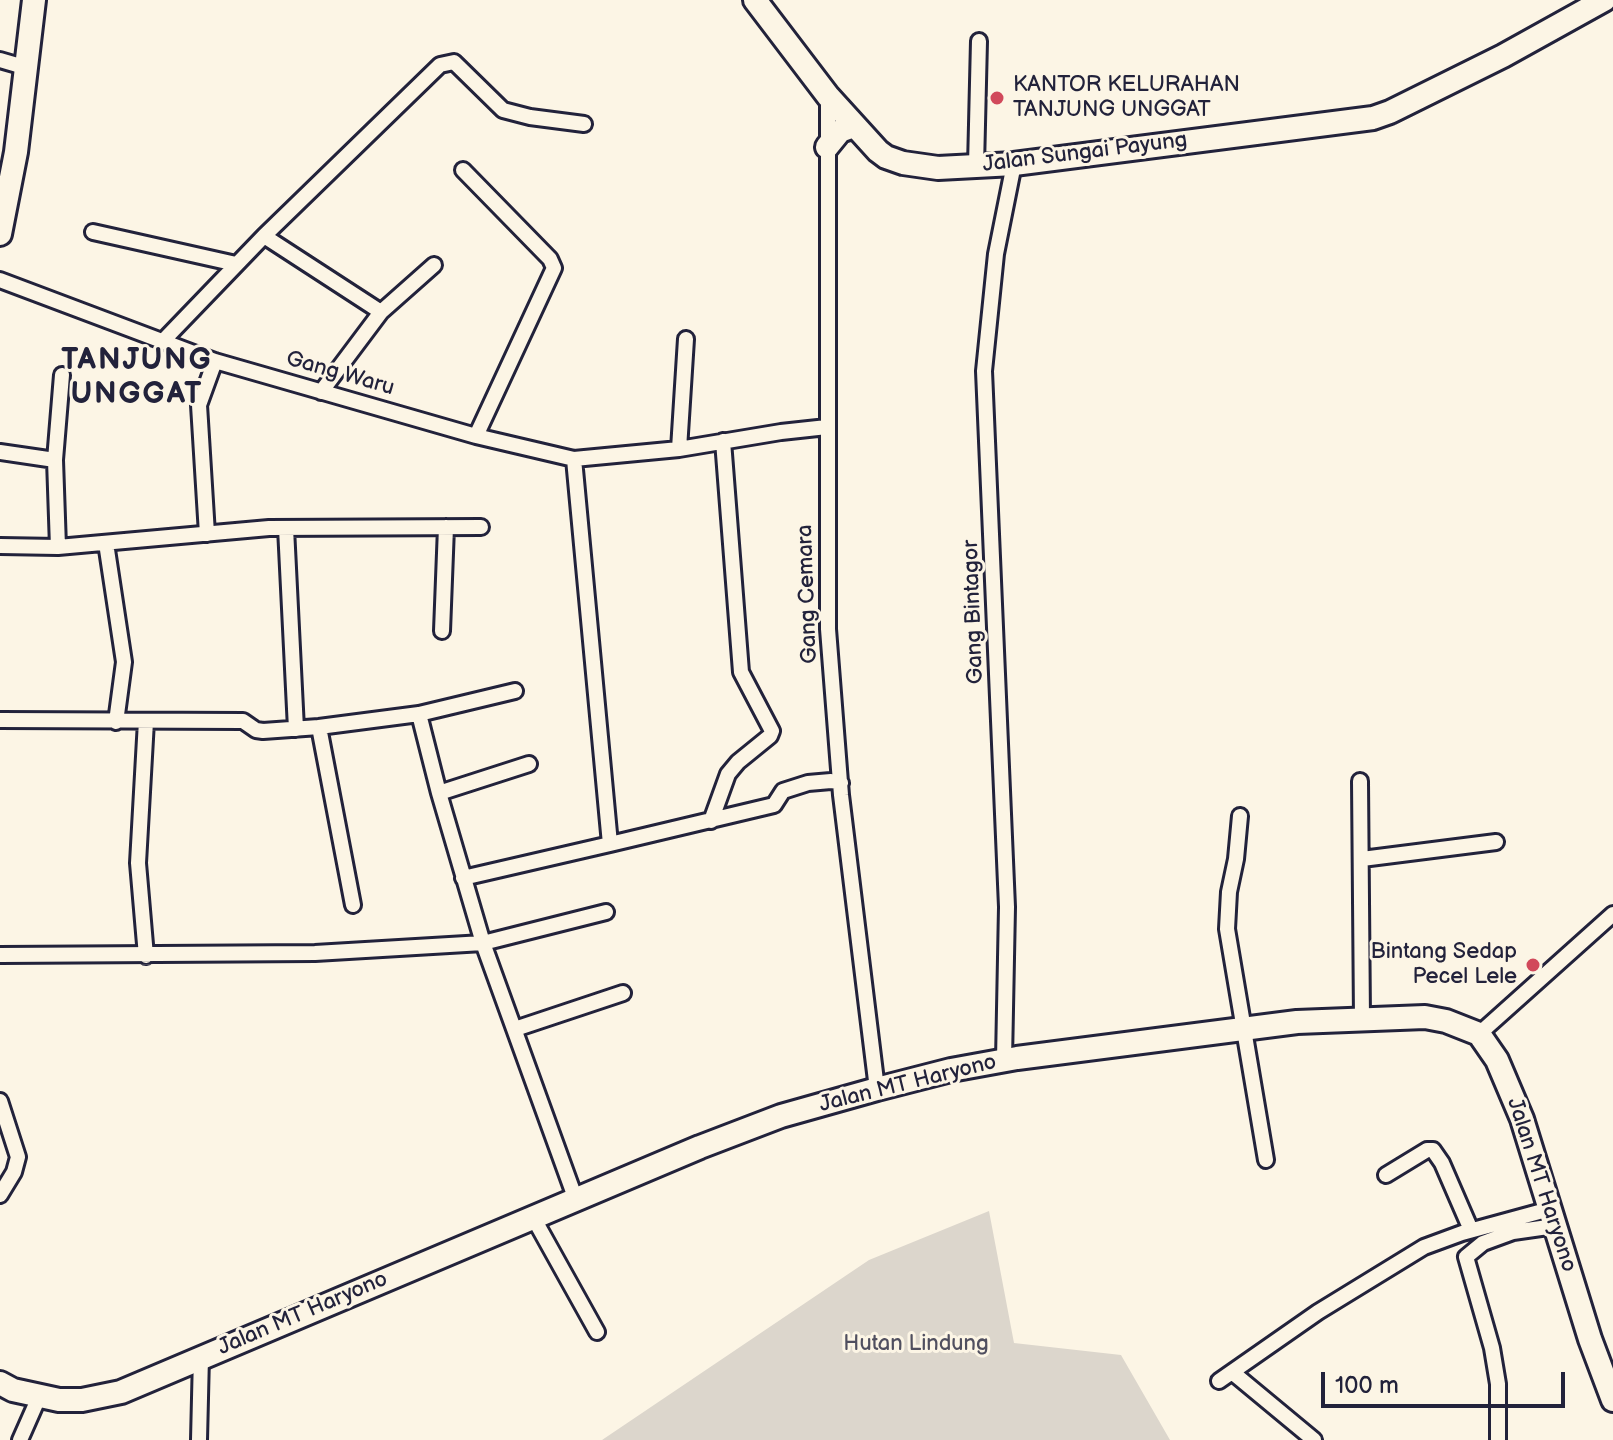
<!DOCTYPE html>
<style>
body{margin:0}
#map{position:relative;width:1613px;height:1440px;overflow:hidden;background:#fcf5e5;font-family:"Balsamiq Sans",sans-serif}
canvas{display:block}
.scale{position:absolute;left:1321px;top:1372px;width:244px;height:36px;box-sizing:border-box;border:4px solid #22223b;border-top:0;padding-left:10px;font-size:24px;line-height:28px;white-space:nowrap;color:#22223b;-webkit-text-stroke:6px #fcf5e5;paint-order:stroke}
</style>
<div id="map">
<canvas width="1613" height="1440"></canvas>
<div class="scale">100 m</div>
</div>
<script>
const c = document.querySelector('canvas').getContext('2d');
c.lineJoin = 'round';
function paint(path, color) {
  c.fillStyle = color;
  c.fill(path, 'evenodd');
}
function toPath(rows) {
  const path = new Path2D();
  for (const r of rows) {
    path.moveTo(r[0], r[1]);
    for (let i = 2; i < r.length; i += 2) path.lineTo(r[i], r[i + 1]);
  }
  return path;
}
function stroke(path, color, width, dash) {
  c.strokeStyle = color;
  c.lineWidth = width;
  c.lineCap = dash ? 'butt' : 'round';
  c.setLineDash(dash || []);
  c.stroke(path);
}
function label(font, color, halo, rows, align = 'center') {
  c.font = font + ' "Balsamiq Sans",sans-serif';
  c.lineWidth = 6;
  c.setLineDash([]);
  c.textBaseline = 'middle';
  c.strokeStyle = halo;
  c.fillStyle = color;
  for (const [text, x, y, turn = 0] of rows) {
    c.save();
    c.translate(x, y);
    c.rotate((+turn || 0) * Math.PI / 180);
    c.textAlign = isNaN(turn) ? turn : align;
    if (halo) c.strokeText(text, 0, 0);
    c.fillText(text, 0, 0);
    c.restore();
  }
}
paint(toPath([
 [989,1211,1014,1343,1121,1355,1170,1440,602,1440,869,1260]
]), '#dcd6cc');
const minor = toPath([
 [0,60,24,67],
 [828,96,828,629,841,795,877,1089],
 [976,166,979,41],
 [463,170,550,259,554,268,476,436],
 [93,232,236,264],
 [264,236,381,312],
 [0,280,215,361,476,436,574,459,679,449,781,432,827,427],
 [162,342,264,236,440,65,454,62,503,110,530,117,584,124],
 [321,392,381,312,434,265],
 [679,449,686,339],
 [0,452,55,460],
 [286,528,296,729],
 [207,534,199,405,215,361],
 [106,543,124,662,116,722],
 [0,546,58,547,269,528,481,527],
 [58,547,55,460,62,375],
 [442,631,446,527],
 [419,714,439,793,483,943,576,1200],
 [0,720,243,721,256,730,263,731,319,727,419,714,515,691],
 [146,721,138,863,146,956],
 [319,727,353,905],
 [1360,781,1362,1019],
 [439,793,529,764],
 [1240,816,1236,859,1229,892,1227,929,1266,1160],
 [711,821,728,774,738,762,770,736,772,731,741,672,723,441],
 [610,844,774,805,783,791,808,783,831,781,841,783],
 [1362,859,1496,842],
 [463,878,610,844,574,459],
 [0,955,315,953,483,943,606,912],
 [515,1029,623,993],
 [1479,1034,1613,914],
 [1004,1060,1007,907,984,371,996,254,1014,164],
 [0,1101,18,1157,14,1172,0,1195],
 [1386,1175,1427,1150,1433,1150,1442,1163,1471,1230],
 [533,1217,597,1332],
 [1232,1372,1314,1440],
 [1219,1381,1318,1312,1424,1247,1462,1233,1550,1209],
 [20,1440,39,1397],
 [199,1440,201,1356],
 [1498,1440,1498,1384,1492,1348,1466,1257,1483,1243,1513,1232,1555,1226]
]);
const primary = toPath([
 [755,0,828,96,878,151,886,157,903,163,938,168,1014,164,1373,118,1390,112,1503,56,1604,0],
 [827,147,840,131,854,126],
 [0,234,16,152,34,0],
 [0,1383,13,1390,59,1400,82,1400,121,1392,700,1147,781,1116,877,1089,951,1070,1017,1058,1297,1022,1425,1017,1446,1021,1479,1034,1497,1060,1522,1119,1590,1339,1613,1400]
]);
stroke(minor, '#22223b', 20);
stroke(primary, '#22223b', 28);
stroke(minor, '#fcf5e5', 14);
stroke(primary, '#fcf5e5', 22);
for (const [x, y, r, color] of [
 [997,98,8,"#d1495b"],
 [1533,965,8,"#d1495b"]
]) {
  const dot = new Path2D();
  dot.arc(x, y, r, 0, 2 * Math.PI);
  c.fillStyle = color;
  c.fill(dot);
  stroke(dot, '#fcf5e5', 3);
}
label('22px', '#22223b', '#fcf5e5', [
 ["KANTOR KELURAHAN",1013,85],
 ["TANJUNG UNGGAT",1013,110],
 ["Bintang Sedap",1517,952,"right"],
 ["Pecel Lele",1517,977,"right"]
], 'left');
label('22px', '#22223b', '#fcf5e5', [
 ["Jalan Sungai Payung",1085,153,-7],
 ["Gang Waru",340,374,16],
 ["Gang Cemara",808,594,-92],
 ["Gang Bintagor",974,612,-92],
 ["Jalan MT Haryono",908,1084,-14],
 ["Jalan MT Haryono",1541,1185,72],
 ["Jalan MT Haryono",303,1314,-23]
]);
label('22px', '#504f5f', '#fcf5e5', [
 ["Hutan Lindung",916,1344]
]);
c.letterSpacing = '2px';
label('bold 30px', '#22223b', '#fcf5e5', [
 ["TANJUNG",137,361],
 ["UNGGAT",137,395]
]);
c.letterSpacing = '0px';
</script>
